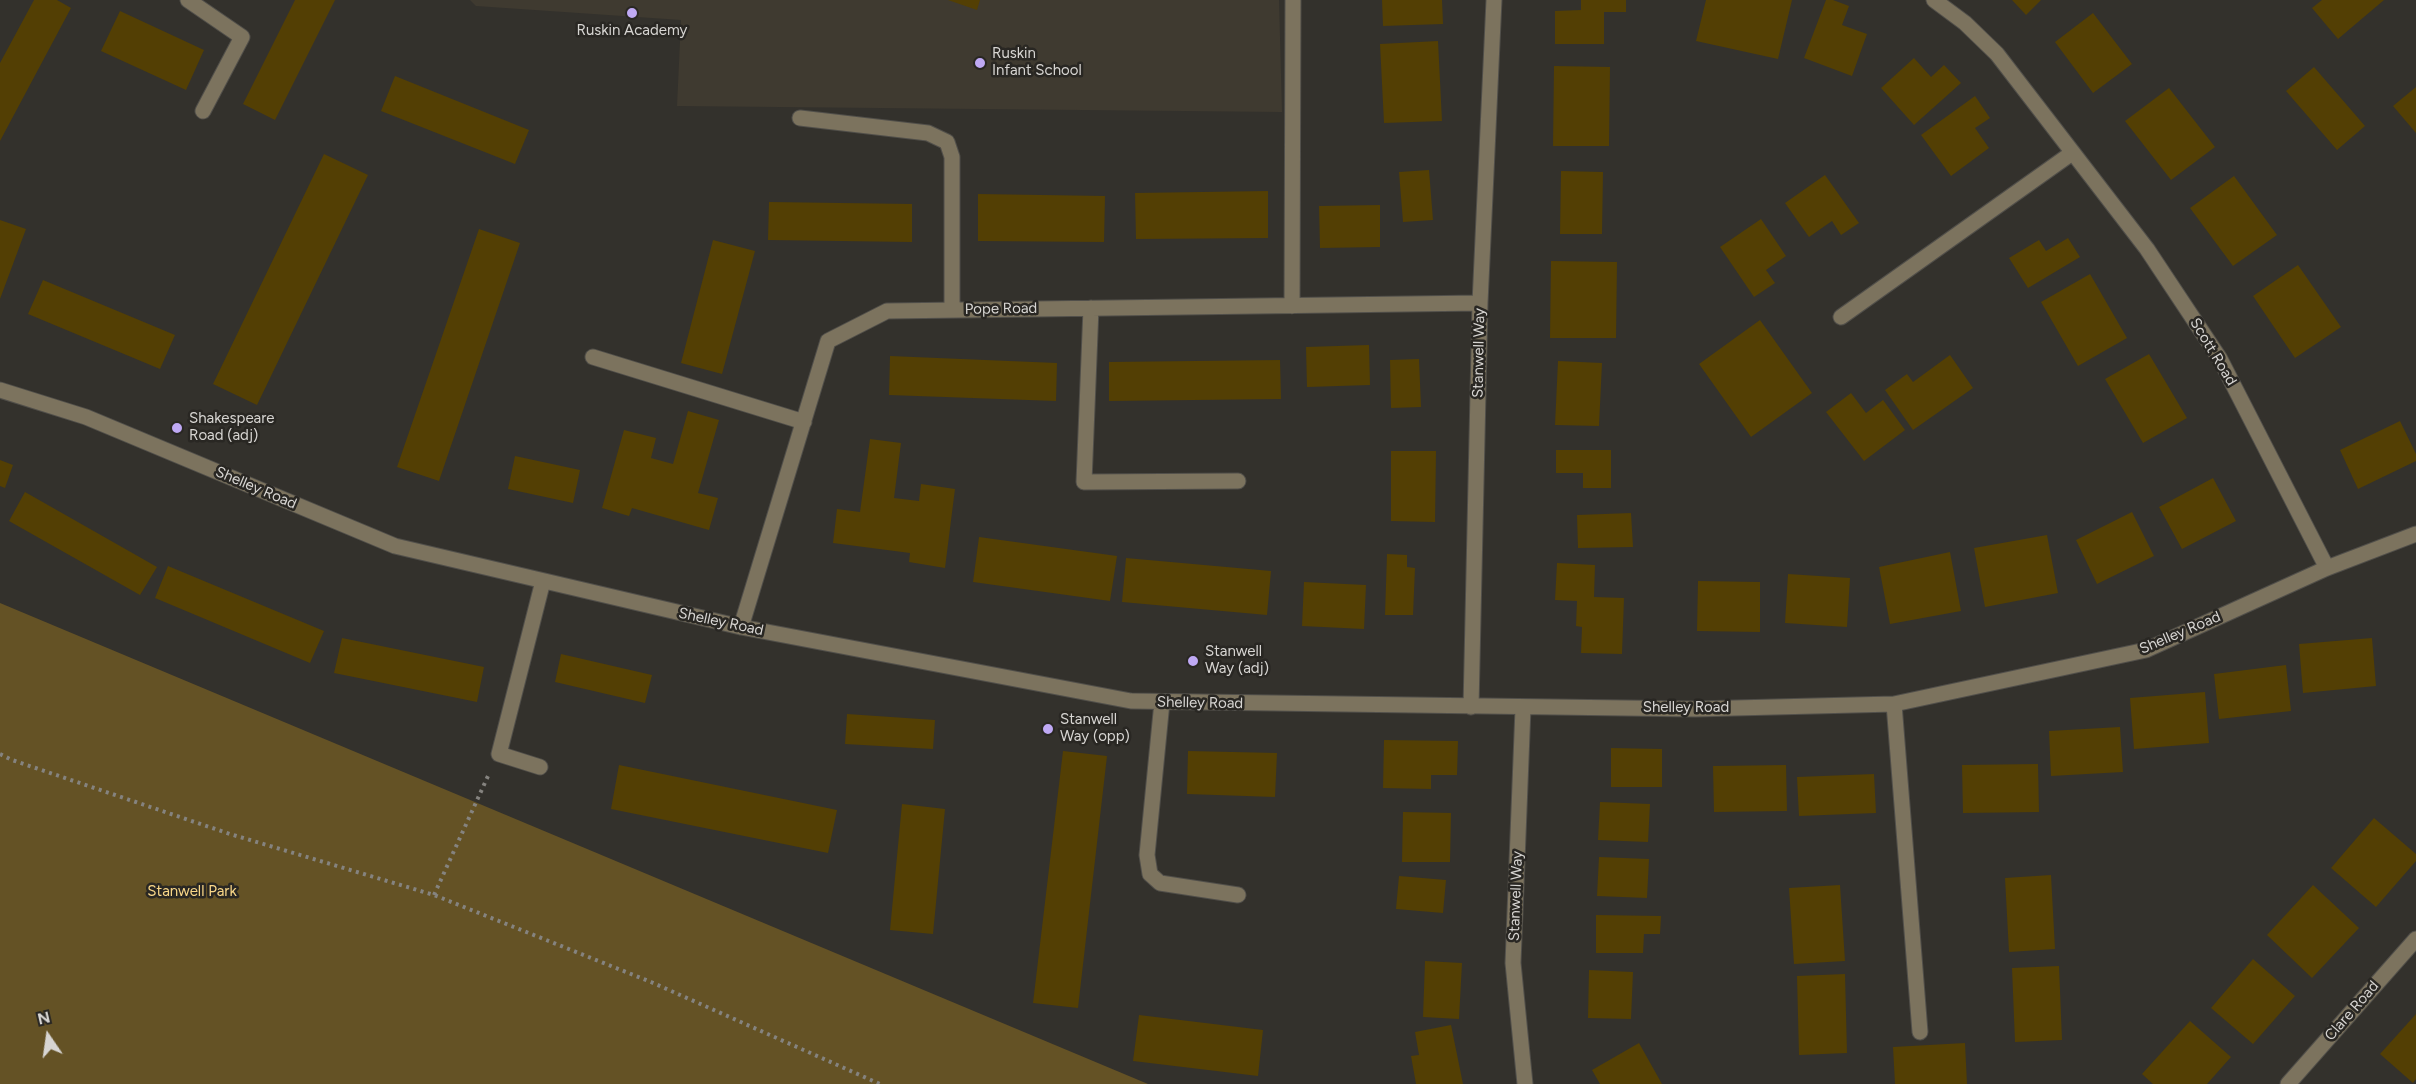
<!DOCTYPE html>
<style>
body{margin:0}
#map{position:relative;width:2416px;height:1084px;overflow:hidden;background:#33312c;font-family:Figtree,sans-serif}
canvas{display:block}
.north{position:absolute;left:18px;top:1006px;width:60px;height:60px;-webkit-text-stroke:4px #292723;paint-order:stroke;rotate:347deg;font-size:16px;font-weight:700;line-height:24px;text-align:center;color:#d7d5d2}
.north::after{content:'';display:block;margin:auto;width:21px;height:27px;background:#d7d5d2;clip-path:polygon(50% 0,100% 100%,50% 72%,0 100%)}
</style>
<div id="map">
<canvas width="2416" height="1084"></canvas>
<div class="north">N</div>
</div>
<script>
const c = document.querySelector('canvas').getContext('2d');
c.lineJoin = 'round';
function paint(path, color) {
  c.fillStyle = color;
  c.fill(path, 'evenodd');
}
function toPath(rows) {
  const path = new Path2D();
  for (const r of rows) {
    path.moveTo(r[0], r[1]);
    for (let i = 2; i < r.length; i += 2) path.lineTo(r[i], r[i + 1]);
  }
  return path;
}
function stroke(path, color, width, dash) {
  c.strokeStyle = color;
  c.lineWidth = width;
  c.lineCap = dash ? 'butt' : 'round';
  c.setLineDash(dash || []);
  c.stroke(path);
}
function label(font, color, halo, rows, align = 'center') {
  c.font = font + ' Figtree,sans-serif';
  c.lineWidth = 5;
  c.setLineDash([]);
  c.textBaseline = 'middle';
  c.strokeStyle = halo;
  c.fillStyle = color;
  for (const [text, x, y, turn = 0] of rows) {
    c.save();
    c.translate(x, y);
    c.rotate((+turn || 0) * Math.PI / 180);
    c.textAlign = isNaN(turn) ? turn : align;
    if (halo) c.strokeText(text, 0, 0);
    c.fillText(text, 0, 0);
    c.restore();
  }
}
paint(toPath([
 [470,0,1279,0,1282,112,677,106,681,20,476,6]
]), '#3f3a30');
paint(toPath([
 [0,603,1148,1084,0,1084]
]), '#645225');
paint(toPath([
 [34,0,57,0,71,8,0,141,0,63],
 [295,0,335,0,275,120,243,104],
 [948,0,980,0,977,10],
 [1382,0,1442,0,1443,24,1383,26],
 [1581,0,1626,0,1626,12,1604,12,1604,44,1555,44,1555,11,1581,10],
 [1706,0,1792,0,1778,59,1696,41],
 [1826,0,1833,0,1849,6,1842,25,1867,34,1852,76,1804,58],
 [2012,0,2041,0,2026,15],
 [2322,0,2384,0,2338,39,2312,8],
 [120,11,204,50,186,90,101,51],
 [2093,13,2132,64,2093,93,2055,42],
 [1438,41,1442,121,1384,123,1380,44],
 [1914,58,1931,77,1944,65,1961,83,1914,125,1881,88],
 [1554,66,1610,67,1609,146,1553,146],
 [2314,67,2365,126,2337,150,2286,91],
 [395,76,529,130,515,164,381,111],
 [2416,87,2416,133,2393,106],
 [2169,88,2215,147,2171,180,2125,121],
 [1975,96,1990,118,1975,128,1989,148,1951,176,1921,135],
 [324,154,368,175,257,405,213,384],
 [1429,170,1433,220,1403,222,1399,172],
 [1561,171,1603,172,1602,234,1560,234],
 [1825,175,1859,223,1841,235,1832,221,1809,237,1785,203],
 [2234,176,2277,235,2233,266,2190,208],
 [1268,191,1268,238,1136,239,1135,193],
 [978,194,1105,196,1104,242,978,241],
 [769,202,912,204,912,242,768,240],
 [1380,205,1380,247,1320,248,1319,206],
 [1761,219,1786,256,1766,270,1775,283,1754,297,1720,247],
 [0,220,26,229,0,299],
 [479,229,520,243,439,481,397,467],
 [2068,238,2080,257,2028,288,2009,258,2039,240,2046,251],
 [713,240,755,251,722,374,681,363],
 [1551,261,1617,262,1616,338,1550,338],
 [2298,265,2341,327,2295,358,2253,296],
 [2090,274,2127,338,2078,366,2041,302],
 [43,280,175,335,160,369,28,314],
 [1760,320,1812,393,1751,437,1699,364],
 [1369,345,1370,385,1307,387,1306,347],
 [2149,354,2187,418,2143,443,2105,379],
 [1950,355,1973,388,1913,430,1885,390,1907,374,1913,382],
 [890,356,1057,363,1056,401,889,395],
 [1419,359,1421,407,1391,408,1390,360],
 [1280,360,1281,399,1109,401,1109,362],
 [1558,361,1602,363,1599,426,1555,425],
 [1851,393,1866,413,1883,400,1905,430,1864,461,1826,412],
 [688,411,719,420,698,493,718,498,709,530,632,508,629,516,602,508,624,430,656,438,651,458,673,464],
 [2400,421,2416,454,2416,461,2358,489,2340,450],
 [870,439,901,443,894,498,919,501,921,484,955,489,945,568,909,562,910,553,833,543,837,509,860,512],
 [1556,450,1611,450,1611,488,1583,488,1583,473,1556,473],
 [1391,451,1436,451,1435,522,1391,521],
 [515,456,580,470,573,503,508,489],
 [0,460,13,465,5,488,0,486],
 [2213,478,2236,521,2182,549,2159,507],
 [25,492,157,567,140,595,9,521],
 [2132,512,2154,556,2097,584,2076,540],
 [1631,513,1633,547,1578,548,1577,515],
 [2047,535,2058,593,1985,607,1974,548],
 [979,537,1117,556,1110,601,973,582],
 [1950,552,1961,611,1890,624,1879,567],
 [1387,554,1407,555,1407,567,1415,568,1413,615,1385,615],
 [1126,558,1271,571,1267,615,1122,602],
 [1557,563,1595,565,1594,597,1624,598,1622,654,1581,653,1582,627,1576,626,1577,601,1555,600],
 [168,566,324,631,310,663,155,598],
 [1788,574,1850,578,1847,627,1785,623],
 [1698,581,1760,582,1760,632,1697,631],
 [1304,582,1366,585,1364,629,1302,626],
 [342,638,484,667,477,702,334,673],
 [2372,638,2376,686,2303,693,2299,644],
 [561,654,652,675,645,703,555,682],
 [2286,665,2291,711,2219,719,2214,674],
 [2205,692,2209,743,2134,749,2130,698],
 [847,714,935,720,933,749,845,744],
 [2120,727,2123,772,2051,776,2049,731],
 [1384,740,1458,741,1457,775,1431,775,1431,789,1383,788],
 [1611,748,1662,749,1662,787,1611,787],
 [1063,751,1107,756,1078,1008,1033,1003],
 [1188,751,1277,753,1275,797,1187,794],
 [2038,764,2039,812,1963,813,1962,765],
 [619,765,837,810,828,853,611,809],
 [1786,765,1787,811,1714,812,1713,766],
 [1874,774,1876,813,1799,816,1797,777],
 [1600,802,1650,804,1648,842,1598,840],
 [902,804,945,809,933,934,890,930],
 [1403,812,1451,813,1450,862,1402,862],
 [2374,818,2416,854,2416,861,2376,907,2331,868],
 [1599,857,1649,859,1647,898,1597,896],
 [2051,875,2055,949,2009,952,2005,878],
 [1399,876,1446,880,1443,913,1396,909],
 [1840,885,1845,961,1794,964,1789,888],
 [2313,885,2359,928,2312,978,2267,935],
 [1596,915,1661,916,1660,934,1644,934,1643,953,1596,953],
 [2253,959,2295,996,2253,1044,2211,1008],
 [1425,961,1462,963,1459,1019,1423,1017],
 [2059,966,2062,1040,2015,1042,2012,968],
 [1589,970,1633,972,1631,1019,1588,1018],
 [1845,974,1847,1053,1799,1055,1797,976],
 [2416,1014,2416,1079,2413,1083,2380,1054],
 [1139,1015,1263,1030,1258,1076,1133,1061],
 [2190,1021,2231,1057,2207,1084,2153,1084,2142,1074],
 [1451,1025,1463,1084,1416,1084,1411,1056,1419,1055,1415,1032],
 [1639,1043,1662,1084,1600,1084,1592,1070],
 [1965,1043,1967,1084,1895,1084,1893,1047]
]), '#533f04');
const minor = toPath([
 [188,0,242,37,203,111],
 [1934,0,1965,23,1997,54,2147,249,2220,359,2327,568],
 [800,118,928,133,947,142,952,157,952,310],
 [1292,306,1293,0],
 [1091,308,1084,482,1238,481],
 [1841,317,2072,153],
 [593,357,804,422],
 [0,390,86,417,395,546,741,627,1131,701,1695,709,1894,704,2146,650,2327,568,2416,534],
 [741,627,828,341,887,311,1480,303],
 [1162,702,1147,855,1150,874,1160,883,1238,895],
 [1894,704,1920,1032],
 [1471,707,1480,303,1494,0],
 [1523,708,1513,963,1525,1084],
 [540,767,499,754,543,581],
 [2288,1084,2416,939]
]);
stroke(minor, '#514f4a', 17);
stroke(toPath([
 [0,754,12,760,230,834,434,895,651,982,880,1084],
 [434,895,488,776]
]), '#85837f', 4, [3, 4.5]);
stroke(minor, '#7c735e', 15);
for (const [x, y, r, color] of [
 [632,13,6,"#bfa9f4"],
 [980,63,6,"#bfa9f4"],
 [177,428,6,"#bfa9f4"],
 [1193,661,6,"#bfa9f4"],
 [1048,729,6,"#bfa9f4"]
]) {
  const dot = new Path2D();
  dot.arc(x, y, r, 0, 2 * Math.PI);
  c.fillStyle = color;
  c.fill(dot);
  stroke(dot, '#292723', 2);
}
label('15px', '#d7d5d2', '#292723', [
 ["Ruskin Academy",632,31,"center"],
 ["Ruskin",992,54],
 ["Infant School",992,71],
 ["Shakespeare",189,419],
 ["Road (adj)",189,436],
 ["Stanwell",1205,652],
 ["Way (adj)",1205,669],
 ["Stanwell",1060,720],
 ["Way (opp)",1060,737]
], 'left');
label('15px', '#d7d5d2', '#292723', [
 ["Pope Road",1001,309,-1],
 ["Scott Road",2213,352,59],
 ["Stanwell Way",1479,353,-89],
 ["Shelley Road",256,488,23],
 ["Shelley Road",721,622,12],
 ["Shelley Road",2180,633,-23],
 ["Shelley Road",1200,703,1],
 ["Shelley Road",1686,708],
 ["Stanwell Way",1516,896,-88],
 ["Clare Road",2352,1011,-49]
]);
label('15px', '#f9d788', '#292723', [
 ["Stanwell Park",192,892]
]);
</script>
